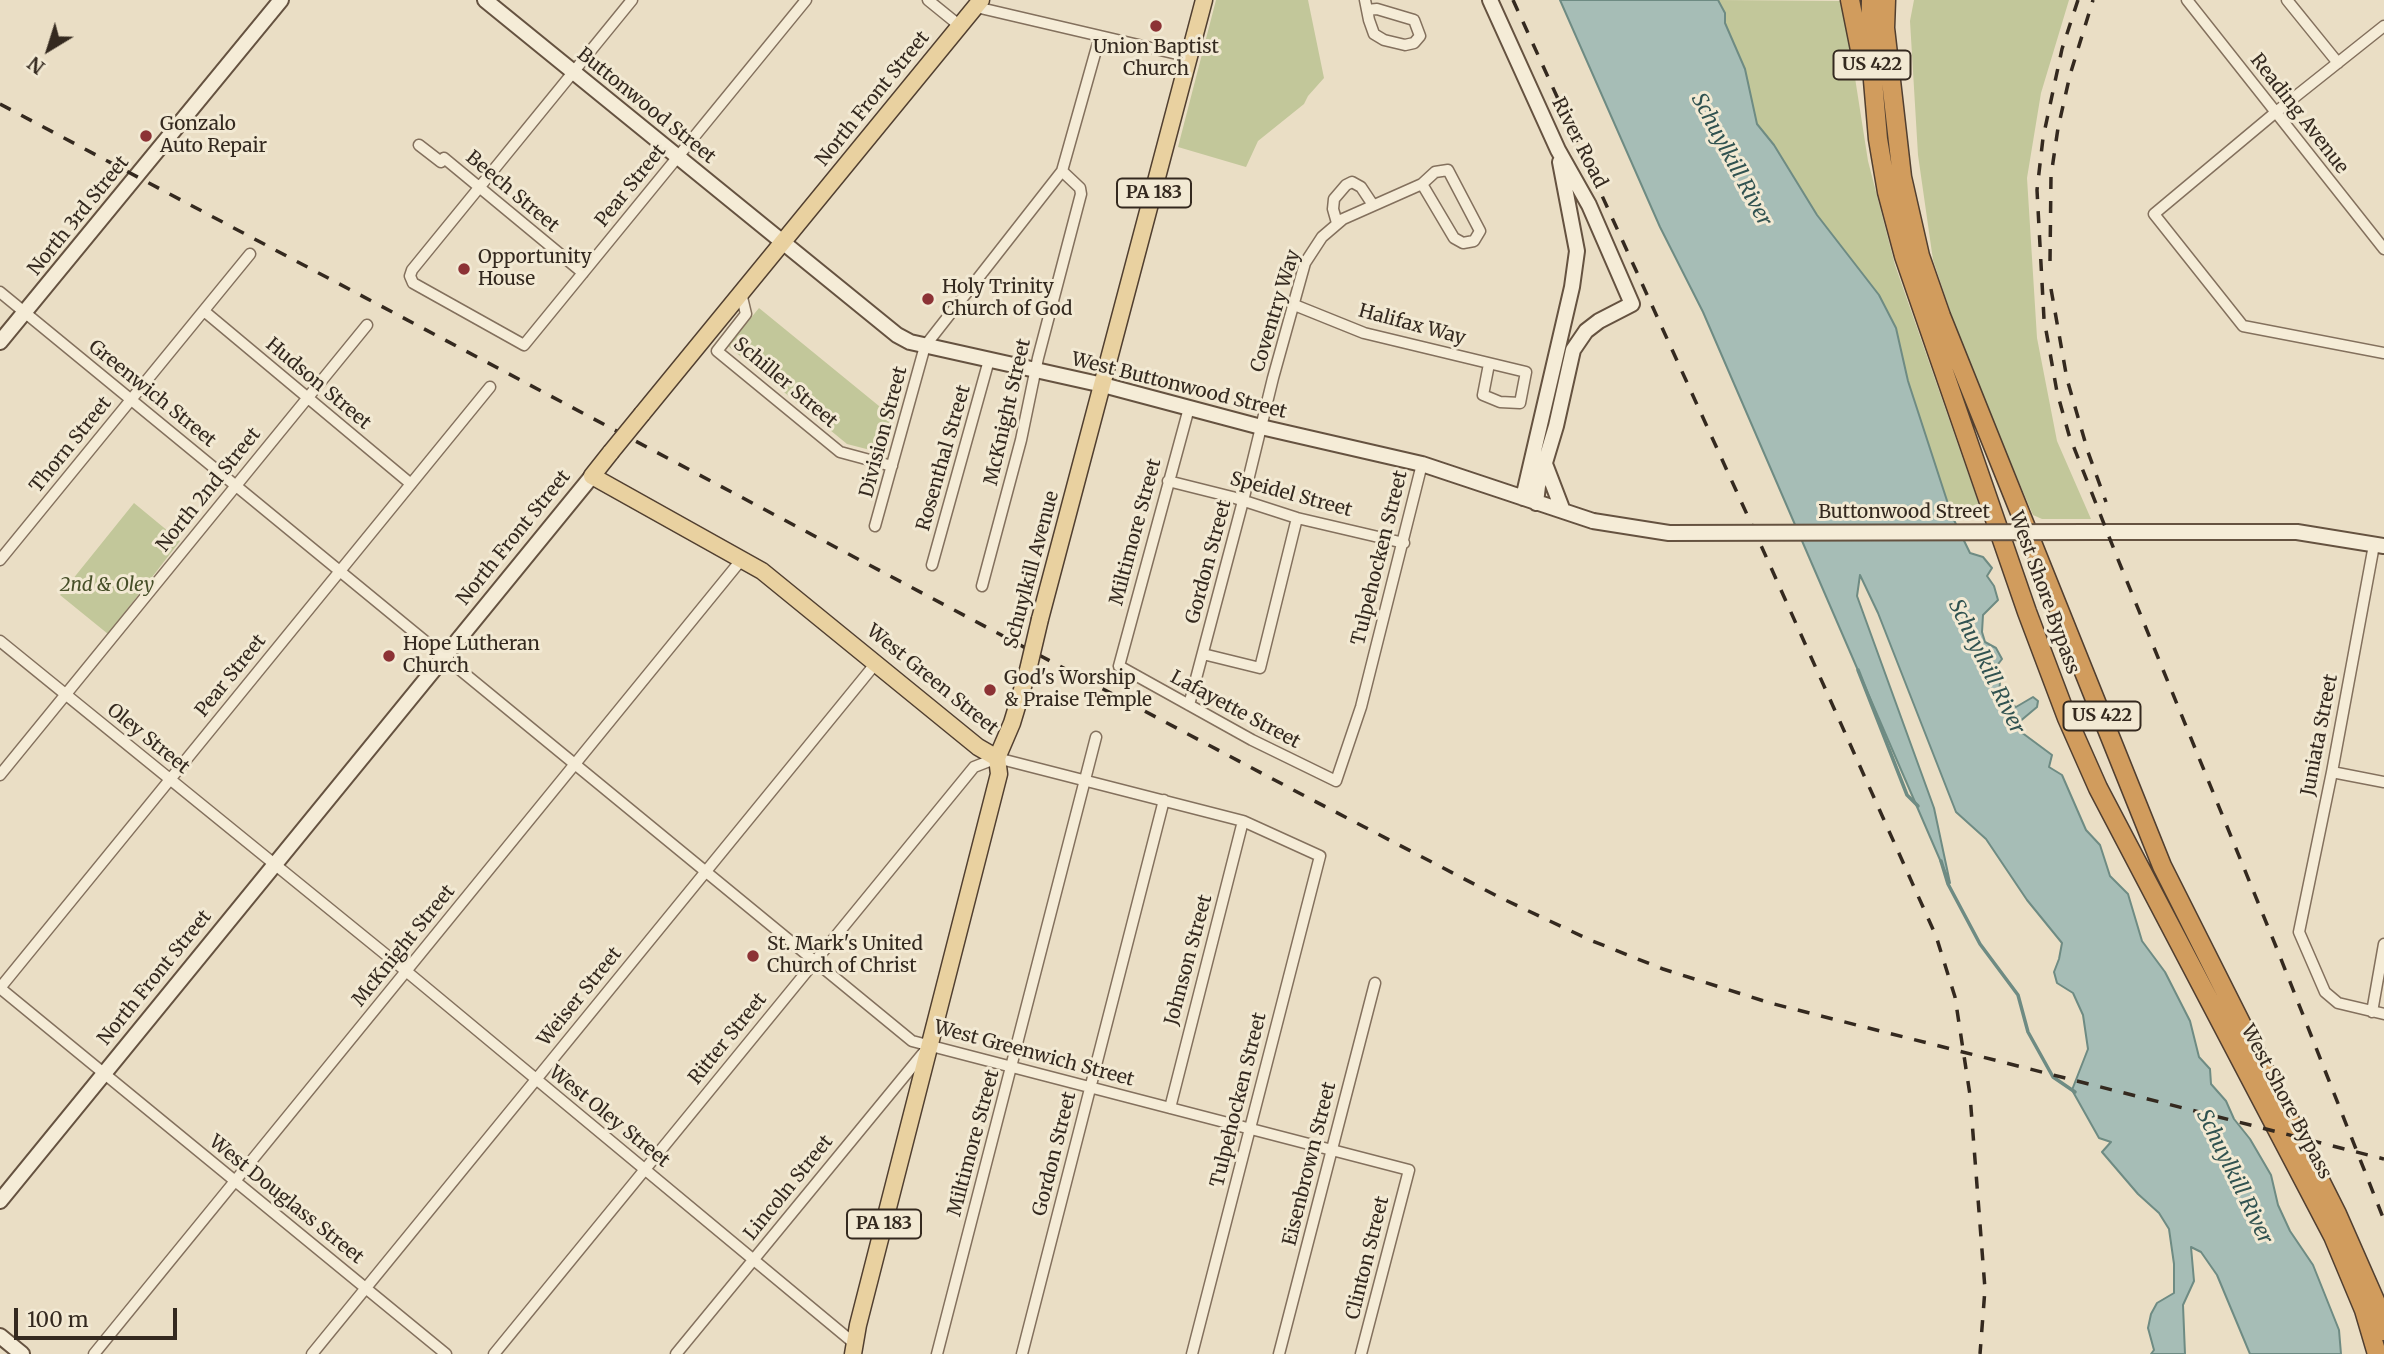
<!DOCTYPE html>
<style>
body{margin:0}
#map{position:relative;width:2384px;height:1354px;overflow:hidden;background:#eadec5;font-family:Merriweather,serif}
canvas{display:block}
.north{position:absolute;left:14px;top:14px;width:70px;height:70px;-webkit-text-stroke:5px #f2e9d3;paint-order:stroke;rotate:218deg;font-size:19px;font-weight:700;line-height:28px;text-align:center;color:#34291f}
.north::after{content:'';display:block;margin:auto;width:24px;height:32px;background:#34291f;clip-path:polygon(50% 0,100% 100%,50% 72%,0 100%)}
.scale{position:absolute;left:14px;top:1308px;width:163px;height:32px;box-sizing:border-box;border:4px solid #34291f;border-top:0;padding-left:9px;font-size:21px;line-height:24px;white-space:nowrap;color:#34291f;-webkit-text-stroke:5px #f2e9d3;paint-order:stroke}
</style>
<div id="map">
<canvas width="2384" height="1354"></canvas>
<div class="north">N</div>
<div class="scale">100 m</div>
</div>
<script>
const c = document.querySelector('canvas').getContext('2d');
c.lineJoin = 'round';
function paint(path, color) {
  c.fillStyle = color;
  c.fill(path, 'evenodd');
}
function toPath(rows) {
  const path = new Path2D();
  for (const r of rows) {
    path.moveTo(r[0], r[1]);
    for (let i = 2; i < r.length; i += 2) path.lineTo(r[i], r[i + 1]);
  }
  return path;
}
function stroke(path, color, width, dash) {
  c.strokeStyle = color;
  c.lineWidth = width;
  c.lineCap = dash ? 'butt' : 'round';
  c.setLineDash(dash || []);
  c.stroke(path);
}
function label(font, color, halo, rows, align = 'center') {
  c.font = font + ' Merriweather,serif';
  c.lineWidth = 6;
  c.setLineDash([]);
  c.textBaseline = 'middle';
  c.strokeStyle = halo;
  c.fillStyle = color;
  for (const [text, x, y, turn = 0] of rows) {
    c.save();
    c.translate(x, y);
    c.rotate((+turn || 0) * Math.PI / 180);
    c.textAlign = isNaN(turn) ? turn : align;
    if (halo) c.strokeText(text, 0, 0);
    c.fillText(text, 0, 0);
    c.restore();
  }
}
paint(toPath([
 [1216,0,1308,0,1324,78,1308,96,1304,104,1258,141,1246,167,1178,147],
 [1718,0,1843,1,1868,161,1895,265,1983,516,1952,516,1908,381,1896,328,1817,215,1774,145,1757,124,1745,69,1725,23,1725,13],
 [1914,0,2069,0,2041,93,2027,178,2037,338,2057,441,2091,519,2042,519,2033,515,1966,358,1933,260,1918,155,1910,21],
 [759,308,879,406,893,409,882,453,847,444,728,346],
 [134,503,180,541,108,634,60,595]
]), '#c2c79a');
const water = toPath([
 [1560,0,1718,0,1725,13,1725,23,1745,69,1757,124,1774,145,1817,215,1879,295,1896,328,1908,381,1952,516,1970,553,1983,557,1992,568,1987,576,1994,586,1998,600,1983,615,1982,632,1985,642,1996,648,2002,659,1992,672,2000,682,1999,696,2016,707,2033,697,2038,701,2037,707,2018,723,2017,729,2052,755,2049,767,2062,775,2086,830,2100,845,2110,876,2128,894,2142,941,2165,972,2190,1021,2199,1057,2210,1069,2211,1084,2226,1101,2234,1119,2250,1139,2271,1175,2278,1205,2290,1231,2313,1265,2339,1330,2341,1354,2250,1354,2217,1275,2201,1252,2191,1247,2194,1281,2183,1305,2185,1354,2151,1354,2154,1350,2148,1328,2151,1314,2157,1303,2174,1293,2174,1264,2169,1229,2159,1213,2138,1194,2102,1152,2111,1142,2099,1138,2072,1090,2088,1049,2083,1015,2073,993,2057,983,2054,972,2059,959,2062,943,2027,900,1986,839,1956,812,1878,613,1860,575,1857,596,1934,808,1950,883,1703,312,1660,227,1560,0]
]);
paint(water, '#a6bdb6');
stroke(water, '#6e8b83', 2);
stroke(toPath([
 [1858,670,1907,795,1918,806],
 [1941,861,1948,884,1980,944,2018,995,2028,1032,2053,1077,2075,1092]
]), '#6e8b83', 3.5);
const street = toPath([
 [632,0,412,270,410,276,413,283,524,345,806,0],
 [928,0,960,26],
 [1365,0,1369,20,1374,34,1384,40,1405,45,1414,43,1420,36,1414,20,1377,9,1367,10],
 [2187,0,2384,249],
 [2287,0,2338,63],
 [976,7,1190,57],
 [2384,26,2276,112,2154,214,2243,326,2384,353],
 [419,145,441,162,444,158,583,273],
 [1337,223,1333,209,1334,199,1346,185,1352,182,1361,187,1373,205],
 [0,292,912,1041,1409,1170,1361,1354],
 [741,293,746,314,717,351,840,452,892,466],
 [1292,304,1364,333,1526,372,1520,403,1500,402,1483,395,1489,364],
 [204,311,411,484],
 [1189,408,1119,666,1252,740,1336,781,1361,707,1422,464],
 [1168,481,1232,497,1297,518,1404,543],
 [875,526,925,346,1062,171,1100,36],
 [2374,545,2332,772,2299,932,2325,992,2338,1003,2384,1014],
 [0,560,250,254],
 [932,565,989,360],
 [982,586,1021,440,1038,358,1081,194,1080,188,1062,171],
 [0,641,406,971,855,1344],
 [1203,654,1260,668,1297,518],
 [1189,705,1243,501,1273,378,1305,263,1322,237,1343,219,1422,184,1435,172,1448,170,1480,231,1474,241,1463,243,1454,238,1422,184],
 [2332,772,2384,782],
 [0,775,367,325],
 [0,988,490,387],
 [0,988,446,1354],
 [2372,1012,2384,944],
 [1170,1108,1243,821],
 [94,1354,742,559],
 [312,1354,876,663],
 [494,1354,974,767,997,758,1243,821,1320,856,1192,1354],
 [676,1354,925,1051],
 [937,1354,1096,737],
 [1022,1354,1164,800],
 [1279,1354,1375,983]
]);
const secondary = toPath([
 [485,0,897,335,910,342,1103,385,1261,427,1422,464,1593,521],
 [1490,0,1558,150,1589,205,1632,304,1599,321,1586,331,1573,350,1556,426,1538,486,1536,503],
 [0,342,281,0],
 [1545,464,1563,511],
 [1523,498,1572,287,1577,251,1560,162],
 [2091,532,2297,532,2384,546],
 [0,1201,592,476],
 [0,1336,22,1354]
]);
const primary = toPath([
 [642,414,981,0],
 [611,452,592,476,762,571,978,747,997,758],
 [1040,619,1204,0],
 [853,1354,858,1325,999,774,997,758,1012,723,1028,670]
]);
const highway = toPath([
 [1850,0,1861,55],
 [1871,0,1870,45,1878,139,1887,192,1904,256,2027,612,2067,718,2098,788,2333,1236,2364,1310,2377,1354],
 [1886,0,1885,28,1902,177,1920,256,1941,316,2162,866,2337,1214,2377,1305,2384,1331]
]);
stroke(street, '#83705d', 13);
stroke(secondary, '#655240', 18);
stroke(primary, '#513f30', 19);
stroke(highway, '#513f30', 21);
stroke(street, '#f5ecd7', 10);
stroke(secondary, '#f5ecd7', 14);
stroke(primary, '#e9d1a0', 16);
stroke(highway, '#d19c5d', 18);
stroke(toPath([
 [1513,0,1755,532,1936,936,1955,997,1970,1095,1985,1289,1980,1354],
 [2078,0,2062,49,2043,138,2037,190,2044,319,2057,392,2069,435,2117,557,2277,949,2384,1220],
 [0,104,1301,794,1499,897,1590,940,1663,969,1770,1003,2384,1159],
 [2050,261,2051,176,2058,128,2070,75,2093,0],
 [2051,289,2067,379,2088,452,2106,502]
]), '#34291f', 3.5, [12, 12]);
const secondaryBridge = toPath([
 [1593,521,1669,533,2091,532]
]);
const primaryBridge = toPath([
 [611,452,642,414],
 [1028,670,1040,619]
]);
stroke(secondaryBridge, '#655240', 18, []);
stroke(primaryBridge, '#513f30', 19, []);
stroke(secondaryBridge, '#f5ecd7', 14);
stroke(primaryBridge, '#e9d1a0', 16);
for (const [x, y, r, color] of [
 [1156,26,7,"#8c3235"],
 [146,136,7,"#8c3235"],
 [464,269,7,"#8c3235"],
 [928,299,7,"#8c3235"],
 [389,656,7,"#8c3235"],
 [990,690,7,"#8c3235"],
 [753,956,7,"#8c3235"]
]) {
  const dot = new Path2D();
  dot.arc(x, y, r, 0, 2 * Math.PI);
  c.fillStyle = color;
  c.fill(dot);
  stroke(dot, '#f2e9d3', 2.5);
}
for (const [x, y, w] of [
 [1872,65,77],
 [1154,193,74],
 [2102,716,77],
 [884,1224,74]
]) {
  const box = new Path2D();
  box.roundRect(x - w / 2, y - 14.5, w, 29, 5);
  c.fillStyle = '#f2e9d3';
  c.fill(box);
  stroke(box, '#34291f', 2);
}
label('bold 18px', '#34291f', null, [
 ["US 422",1872,65],
 ["PA 183",1154,193],
 ["US 422",2102,716],
 ["PA 183",884,1224]
]);
label('19px', '#34291f', '#f2e9d3', [
 ["Union Baptist",1156,48,"center"],
 ["Church",1156,70,"center"],
 ["Gonzalo",160,125],
 ["Auto Repair",160,147],
 ["Opportunity",478,258],
 ["House",478,280],
 ["Holy Trinity",942,288],
 ["Church of God",942,310],
 ["Hope Lutheran",403,645],
 ["Church",403,667],
 ["God's Worship",1004,679],
 ["& Praise Temple",1004,701],
 ["St. Mark's United",767,945],
 ["Church of Christ",767,967]
], 'left');
label('19px', '#34291f', '#f2e9d3', [
 ["North Front Street",873,99,-51],
 ["Buttonwood Street",646,106,39],
 ["Reading Avenue",2299,114,52],
 ["River Road",1579,143,63],
 ["Pear Street",631,186,-51],
 ["Beech Street",512,192,40],
 ["North 3rd Street",79,216,-51],
 ["Coventry Way",1276,311,-73],
 ["Halifax Way",1412,325,15],
 ["Schiller Street",785,383,40],
 ["Hudson Street",318,384,40],
 ["West Buttonwood Street",1179,386,14],
 ["Greenwich Street",152,394,39],
 ["McKnight Street",1008,412,-77],
 ["Division Street",884,432,-75],
 ["Thorn Street",71,445,-51],
 ["Rosenthal Street",944,458,-74],
 ["North 2nd Street",209,490,-51],
 ["Speidel Street",1291,495,15],
 ["Buttonwood Street",1904,513],
 ["Miltimore Street",1136,532,-75],
 ["North Front Street",514,538,-51],
 ["Tulpehocken Street",1380,558,-76],
 ["Gordon Street",1209,562,-75],
 ["Schuylkill Avenue",1032,570,-75],
 ["West Shore Bypass",2044,593,70],
 ["Pear Street",231,676,-51],
 ["West Green Street",932,680,39],
 ["Lafayette Street",1235,710,28],
 ["Juniata Street",2320,735,-79],
 ["Oley Street",148,739,39],
 ["McKnight Street",404,946,-51],
 ["Johnson Street",1189,960,-75],
 ["North Front Street",155,978,-51],
 ["Weiser Street",580,997,-51],
 ["Ritter Street",728,1039,-51],
 ["West Greenwich Street",1034,1054,15],
 ["Tulpehocken Street",1239,1100,-76],
 ["West Shore Bypass",2286,1102,62],
 ["West Oley Street",609,1117,39],
 ["Miltimore Street",974,1143,-75],
 ["Gordon Street",1055,1154,-76],
 ["Eisenbrown Street",1310,1164,-76],
 ["Lincoln Street",789,1188,-51],
 ["West Douglass Street",286,1200,39],
 ["Clinton Street",1368,1258,-76]
]);
label('italic 19px', '#464f28', '#f2e9d3', [
 ["2nd & Oley",107,586]
]);
label('italic 21px', '#305250', '#f2e9d3', [
 ["Schuylkill River",1731,160,62],
 ["Schuylkill River",1986,667,64],
 ["Schuylkill River",2234,1177,64]
]);
</script>
